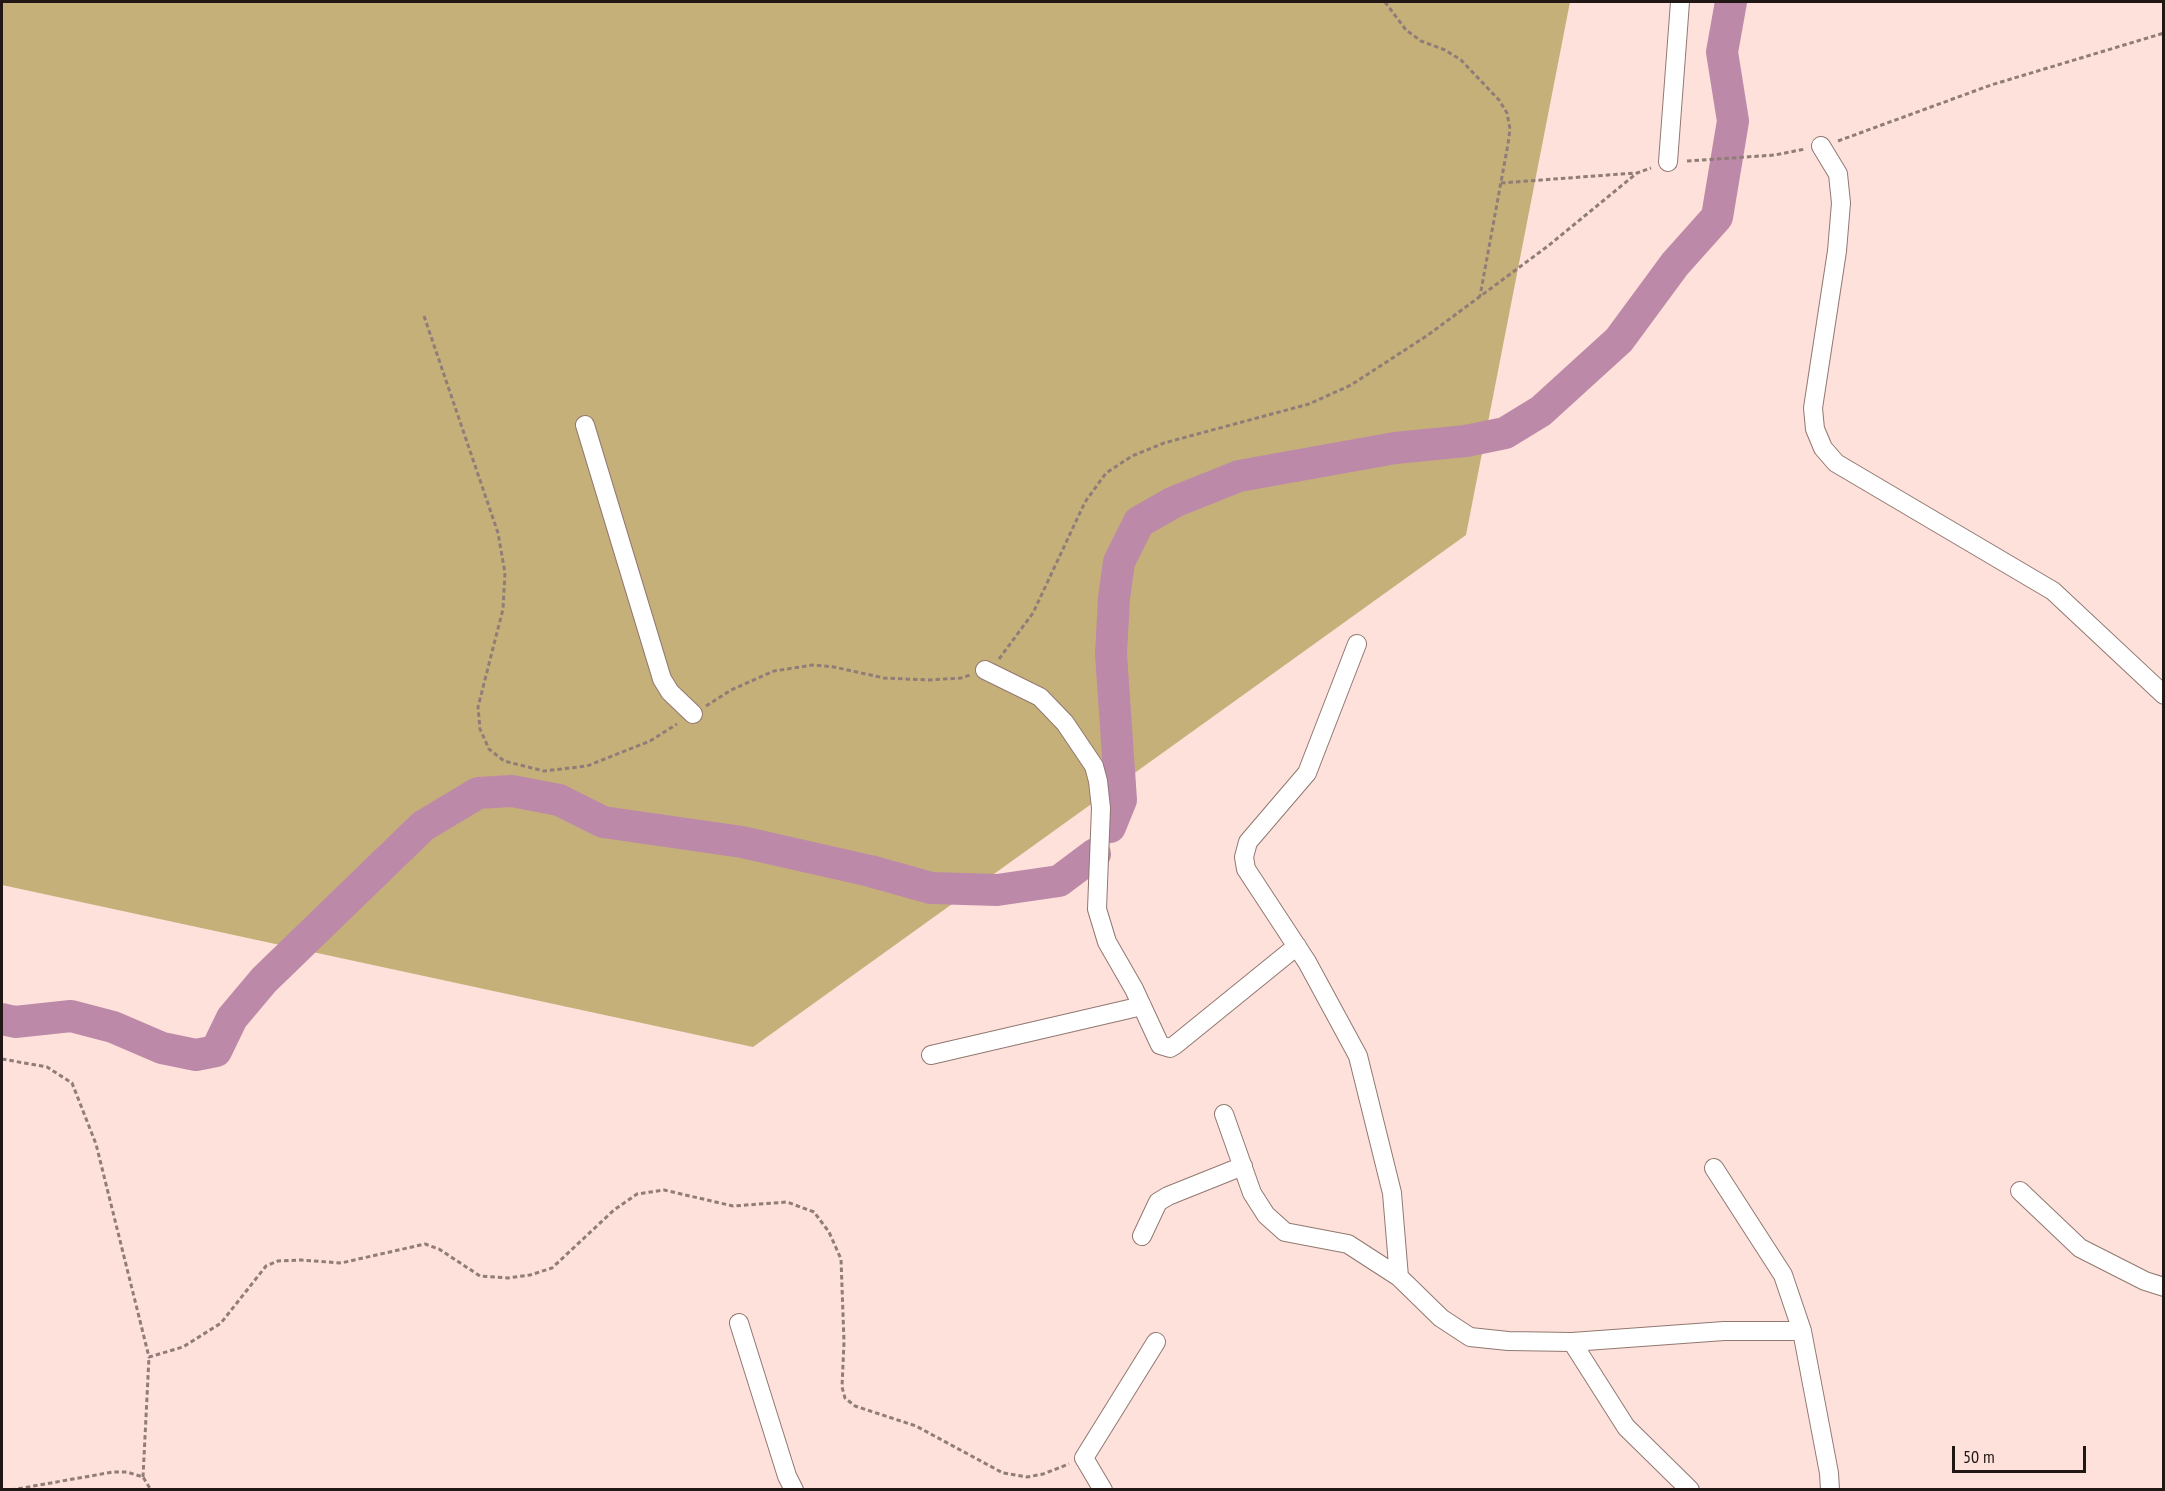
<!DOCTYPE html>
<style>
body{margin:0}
#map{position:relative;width:2165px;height:1491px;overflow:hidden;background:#fee1da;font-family:"PT Sans Narrow",sans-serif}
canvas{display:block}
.frame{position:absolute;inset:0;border:3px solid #211714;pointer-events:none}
.scale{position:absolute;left:1952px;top:1446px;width:134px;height:27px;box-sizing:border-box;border:3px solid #211714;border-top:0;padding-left:8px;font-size:18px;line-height:21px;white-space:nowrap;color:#211714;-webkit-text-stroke:4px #fee1da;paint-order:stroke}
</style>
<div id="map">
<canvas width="2165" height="1491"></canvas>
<div class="frame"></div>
<div class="scale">50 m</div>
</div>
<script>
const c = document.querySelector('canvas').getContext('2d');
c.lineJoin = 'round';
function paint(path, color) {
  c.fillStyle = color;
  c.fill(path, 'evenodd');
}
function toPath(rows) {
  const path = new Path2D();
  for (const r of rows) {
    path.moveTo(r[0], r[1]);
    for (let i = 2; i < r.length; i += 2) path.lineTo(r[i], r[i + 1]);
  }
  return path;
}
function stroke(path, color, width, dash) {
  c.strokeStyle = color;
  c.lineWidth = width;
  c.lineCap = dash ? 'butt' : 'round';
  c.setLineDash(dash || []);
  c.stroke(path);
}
paint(toPath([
 [2,2,1570,2,1466,535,753,1047,2,885]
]), '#c6b07a');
stroke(toPath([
 [1110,827,1121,800,1111,654,1114,598,1119,562,1139,522,1174,502,1239,476,1395,448,1466,441,1505,433,1541,411,1619,340,1675,264,1717,217,1733,121,1722,52,1731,2],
 [2,1019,15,1022,71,1016,113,1027,162,1048,196,1055,216,1051,232,1018,264,980,423,826,478,793,512,791,559,800,603,822,742,842,870,871,931,888,997,890,1059,881,1095,854]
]), '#bd89a9', 32);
const minor = toPath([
 [1821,146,1838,174,1841,203,1837,251,1813,408,1815,429,1823,448,1836,463,2053,591,2164,695],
 [1668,162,1680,2],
 [585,425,662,679,670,692,693,714],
 [1357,644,1307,773,1248,842,1244,857,1246,869,1307,962,1358,1056,1392,1193,1399,1277],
 [985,670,1040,697,1065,723,1094,766,1098,781,1101,808,1097,909,1107,942,1134,989,1160,1045,1170,1048,1175,1045,1297,946],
 [931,1055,1142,1006],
 [1224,1114,1252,1193,1266,1215,1285,1232,1348,1244,1399,1277,1441,1318,1470,1337,1508,1341,1572,1342,1724,1331,1802,1331],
 [1714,1168,1783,1275,1802,1331,1829,1473,1830,1490],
 [2020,1191,2080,1248,2145,1281,2164,1287],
 [1142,1236,1158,1202,1168,1196,1243,1166],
 [739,1323,787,1476,794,1490],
 [1572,1342,1626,1427,1690,1490],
 [1103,1490,1084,1458,1156,1342]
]);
stroke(minor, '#917871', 20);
stroke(toPath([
 [1385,2,1406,30,1421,41,1445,50,1461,60,1499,100,1507,113,1510,129,1508,144,1480,296],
 [1838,141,1991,85,2164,33],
 [1687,161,1775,155,1805,149],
 [1501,183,1635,173],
 [424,316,498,533,505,573,503,609,478,707,480,729,489,749,504,761,544,771,587,766,650,741,677,724],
 [999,659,1033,613,1085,502,1106,473,1132,456,1164,443,1309,404,1351,385,1428,335,1548,246,1637,173,1651,168],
 [706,706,731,690,774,671,813,665,834,667,884,678,929,680,961,678,970,675],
 [2,1059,47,1067,72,1083,96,1144,149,1357,183,1347,221,1323,266,1266,278,1261,301,1260,341,1263,425,1244,439,1249,480,1276,508,1278,530,1275,552,1268,614,1210,637,1194,664,1190,733,1206,787,1202,814,1212,829,1232,841,1259,844,1342,842,1387,845,1398,855,1406,916,1426,1003,1473,1027,1477,1043,1474,1069,1464],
 [143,1477,149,1357],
 [11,1490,113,1472,127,1472,143,1477,151,1490]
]), '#907d78', 3, [4.5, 3]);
stroke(minor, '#fff', 18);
</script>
